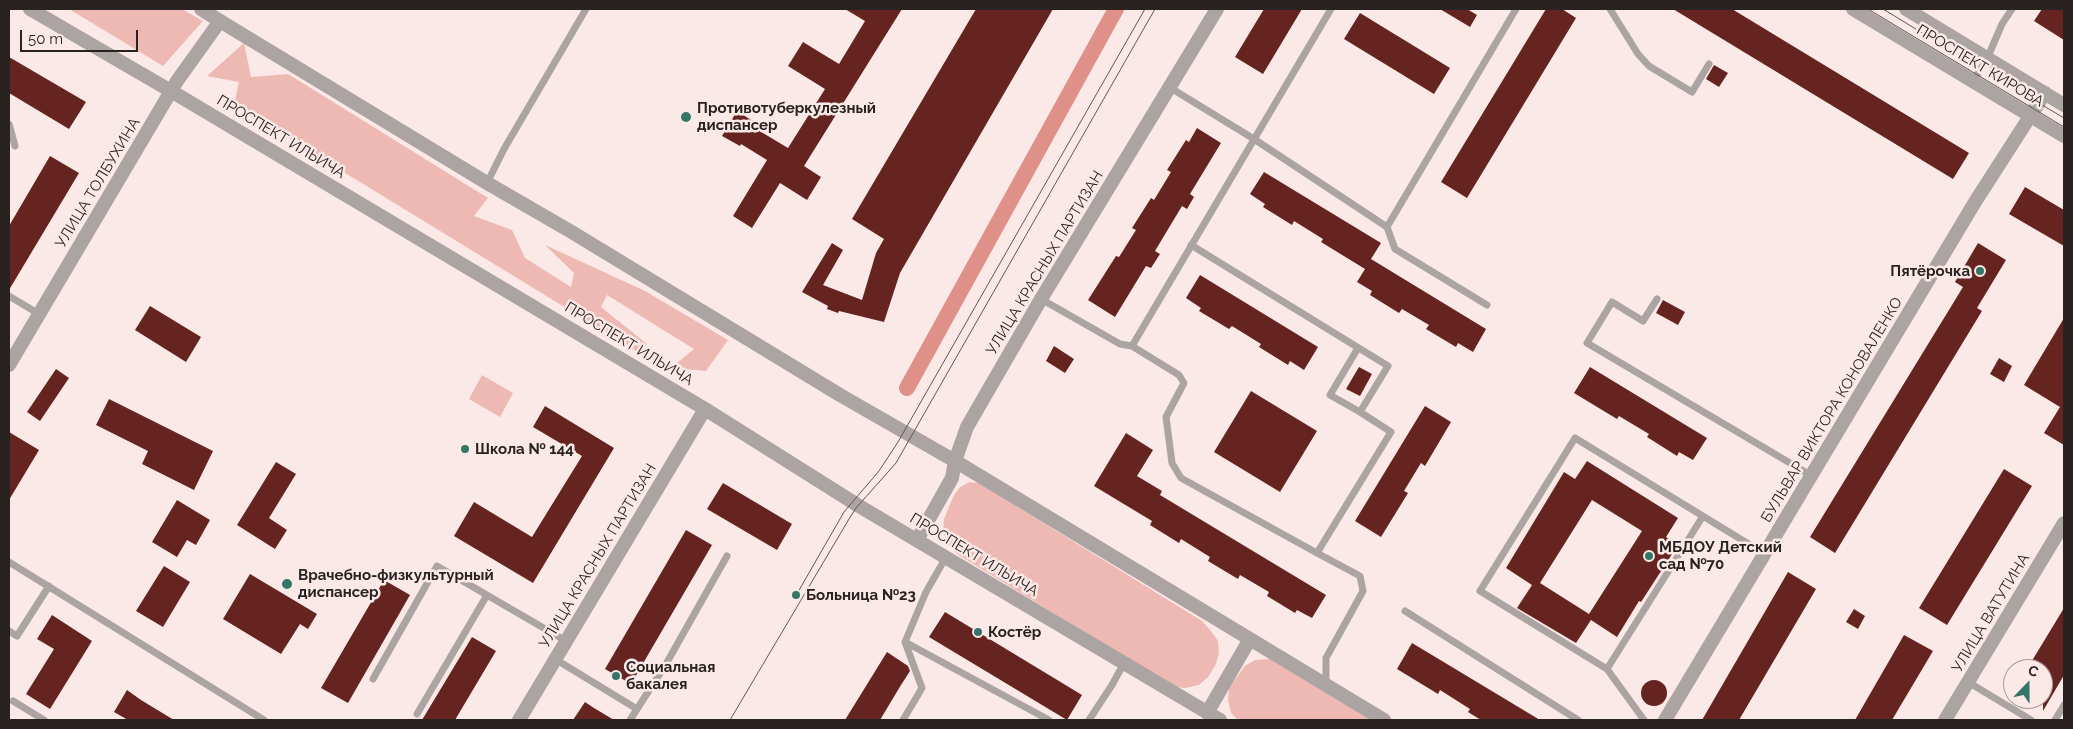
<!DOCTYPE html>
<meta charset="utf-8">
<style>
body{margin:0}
#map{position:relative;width:2073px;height:729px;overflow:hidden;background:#fae9e7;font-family:Raleway,sans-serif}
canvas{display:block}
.frame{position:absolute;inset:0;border:10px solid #282221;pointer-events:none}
.north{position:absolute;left:2003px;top:659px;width:50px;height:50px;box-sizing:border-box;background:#fae9e7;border:1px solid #a69998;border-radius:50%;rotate:22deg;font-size:14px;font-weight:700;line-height:20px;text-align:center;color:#282221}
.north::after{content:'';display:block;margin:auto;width:18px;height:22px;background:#337566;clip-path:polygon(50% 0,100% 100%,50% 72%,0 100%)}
.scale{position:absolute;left:20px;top:30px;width:118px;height:22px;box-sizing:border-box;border:2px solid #282221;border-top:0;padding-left:6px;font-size:15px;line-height:18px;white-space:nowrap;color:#282221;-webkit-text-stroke:4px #fae9e7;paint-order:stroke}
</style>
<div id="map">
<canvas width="2073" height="729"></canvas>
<div class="frame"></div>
<div class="north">С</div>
<div class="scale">50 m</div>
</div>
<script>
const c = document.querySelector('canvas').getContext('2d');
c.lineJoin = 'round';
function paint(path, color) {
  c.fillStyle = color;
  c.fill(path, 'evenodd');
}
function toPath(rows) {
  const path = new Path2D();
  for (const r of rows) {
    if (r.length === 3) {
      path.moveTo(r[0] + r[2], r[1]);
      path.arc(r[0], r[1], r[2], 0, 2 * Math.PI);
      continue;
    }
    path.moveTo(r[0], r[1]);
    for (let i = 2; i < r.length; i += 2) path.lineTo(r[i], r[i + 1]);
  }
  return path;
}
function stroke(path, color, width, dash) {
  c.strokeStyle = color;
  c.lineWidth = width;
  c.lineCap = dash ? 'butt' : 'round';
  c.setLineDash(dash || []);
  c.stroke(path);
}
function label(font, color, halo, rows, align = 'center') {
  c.font = font + ' Raleway,sans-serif';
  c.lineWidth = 5;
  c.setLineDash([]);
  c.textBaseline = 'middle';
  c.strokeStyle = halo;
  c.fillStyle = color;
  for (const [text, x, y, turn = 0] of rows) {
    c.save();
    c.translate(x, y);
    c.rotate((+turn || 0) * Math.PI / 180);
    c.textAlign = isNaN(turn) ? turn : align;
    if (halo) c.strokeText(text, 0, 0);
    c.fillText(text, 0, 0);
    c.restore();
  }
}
paint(toPath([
 [69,9,182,9,203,21,163,66],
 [244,43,251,77,288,74,488,198,474,216,512,230,525,258,571,287,574,273,545,245,645,291,728,340,706,371,671,368,694,349,607,295,601,307,647,344,638,352,234,105,239,82,207,76],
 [482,375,513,393,500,417,469,399],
 [969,482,979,483,1202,621,1211,631,1218,641,1219,653,1216,664,1209,676,1199,685,1185,688,1174,687,957,554,948,544,943,532,944,519,953,497,959,488],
 [1270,659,1371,720,1238,720,1231,713,1228,700,1229,688,1245,666,1255,660]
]), '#efb9b3');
stroke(toPath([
 [907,388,1116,9]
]), '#df9189', 16);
paint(toPath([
 [845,9,902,9,804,166,821,177,807,200,780,183,752,228,733,216,767,160,741,144,740,146,722,136,737,111,756,123,753,127,788,148,825,89,788,66,803,42,839,64,865,21],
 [976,9,1053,9,900,273,884,322,839,311,838,313,827,309,828,306,802,292,832,243,843,250,823,285,862,300,876,253,884,239,852,219],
 [1264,9,1302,9,1263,74,1235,57],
 [1440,9,1467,9,1477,15,1470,27],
 [1546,9,1562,9,1576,18,1467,198,1441,182],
 [1673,9,1732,9,1969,153,1953,179],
 [2042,9,2064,9,2064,40,2034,21],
 [1360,13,1450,68,1434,94,1344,39],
 [9,57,86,102,69,129,9,93],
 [1714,65,1728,73,1719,87,1706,79],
 [1197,128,1221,143,1190,194,1194,197,1187,209,1182,206,1155,251,1160,254,1151,268,1146,266,1115,317,1088,300,1116,256,1119,257,1136,230,1132,228,1151,198,1154,200,1171,172,1167,170,1186,140,1189,142],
 [50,156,79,173,9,290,9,226],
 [1264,172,1381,243,1371,259,1486,329,1473,352,1458,343,1456,347,1426,329,1429,325,1402,309,1399,313,1370,295,1372,291,1357,282,1365,269,1321,242,1323,239,1294,221,1292,225,1263,207,1265,204,1250,194],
 [2025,187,2064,210,2064,246,2009,214],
 [1978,243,2006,260,1977,308,1982,311,1835,553,1810,537,1963,287,1955,282],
 [1200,275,1318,347,1304,370,1290,361,1288,365,1259,347,1261,344,1232,326,1229,329,1199,311,1201,308,1186,298],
 [1663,300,1685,312,1678,325,1656,313],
 [150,306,201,337,186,362,135,330],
 [2064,318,2064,445,2044,433,2060,407,2024,385],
 [1054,346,1074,359,1065,373,1046,361],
 [1999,358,2012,366,2004,382,1990,374],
 [1359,367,1372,374,1360,396,1346,389],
 [1590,367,1707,438,1693,460,1679,452,1677,456,1647,437,1649,434,1619,416,1617,419,1574,393],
 [56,369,69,378,40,421,27,412],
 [1251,391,1317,431,1280,492,1214,452],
 [109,399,213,451,194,490,142,464,148,451,96,425],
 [545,406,614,448,533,583,454,536,474,502,532,537,582,456,533,427],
 [1425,406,1451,422,1425,466,1421,463,1404,491,1408,493,1381,537,1355,521],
 [9,432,39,450,9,500],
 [1126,433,1153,450,1137,476,1162,491,1160,495,1326,595,1312,618,1297,610,1295,613,1267,596,1269,592,1240,575,1238,579,1208,561,1210,557,1181,539,1179,543,1150,525,1152,521,1094,486],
 [1587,461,1678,518,1666,537,1678,545,1641,602,1639,601,1617,637,1591,620,1576,643,1517,608,1532,585,1506,568,1564,472,1575,479],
 [1592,500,1642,531,1589,614,1540,583],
 [276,462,296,474,269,518,287,530,275,549,237,525],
 [2004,469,2032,486,1947,625,1919,608],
 [723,483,792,524,777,550,707,509],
 [177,500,210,520,196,545,187,540,177,557,152,542],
 [686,530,712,545,631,684,605,669],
 [164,566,190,582,163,627,136,611],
 [1788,572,1816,589,1739,720,1702,720],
 [250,574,317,614,308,629,300,624,281,654,223,619],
 [384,580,410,595,348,703,321,688],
 [2064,608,2064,675,2043,711,2043,669,2027,669],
 [1854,609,1865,616,1858,629,1846,622],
 [945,612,1082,695,1067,720,929,637],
 [52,615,92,641,50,709,26,694,54,649,37,639],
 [1904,635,1933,651,1892,720,1855,720],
 [472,637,496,651,455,720,422,720],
 [1412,643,1432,655,1540,720,1481,720,1468,712,1470,709,1440,690,1438,694,1397,669],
 [887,652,908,666,910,671,901,685,880,720,845,720],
 [1654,693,13],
 [127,690,141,700,174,720,128,720,114,712],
 [585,702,594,708,614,720,573,720]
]), '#662420');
stroke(toPath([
 [1610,9,1638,54,1649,66,1692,92,1709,64],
 [1973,81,1987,59,2002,24,2012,9],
 [1169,87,1254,139,1387,227,1395,249,1487,305],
 [9,124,15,146],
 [487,183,504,149,586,9],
 [1387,227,1516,9],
 [1191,245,1388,366,1360,412,1391,432,1317,553,1360,576,1363,591,1326,658,1326,685],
 [9,296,39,314],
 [1041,299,1120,344,1132,346,1331,9],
 [1657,299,1643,321,1612,302,1587,343,1812,476],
 [1132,346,1179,375,1184,383,1166,417,1172,463,1181,478,1317,553],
 [1358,348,1330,395,1360,412],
 [9,562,264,720],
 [1405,611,1578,720],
 [9,631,17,636,49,586],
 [905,642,1049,720],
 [555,659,637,709],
 [1607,669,1703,516],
 [373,679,437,566,566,641],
 [1968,682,2031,720],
 [13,701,44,720],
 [417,714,487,595],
 [630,720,666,664,727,556],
 [903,720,922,688,905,642,926,592,946,557],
 [1089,720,1112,685,1124,663],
 [1644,720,1607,669,1480,591,1575,438,1765,554],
 [2055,720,2064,705]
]), '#aba4a3', 7);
stroke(toPath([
 [30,9,171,91],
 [201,9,220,21],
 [1853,9,2064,136],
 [1906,9,2064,105],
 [955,461,967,427,1041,299,1217,9],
 [519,720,705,409],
 [1665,720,1975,202,2045,93],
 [1945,720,2064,523]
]), '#aba4a3', 14);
stroke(toPath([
 [171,91,705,409,859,506,1220,720],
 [9,365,177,81,220,21,487,183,570,231,840,395,955,461,1384,720],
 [917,540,952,478,955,461],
 [1207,713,1250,639]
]), '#aba4a3', 14);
stroke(toPath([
 [1868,9,2064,127],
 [1883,9,1929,37],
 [2032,99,2064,118],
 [794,599,844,512,879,471,898,442,1145,9],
 [730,720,849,519,856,508,896,463,1155,9]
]), '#605755', 1);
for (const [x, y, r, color] of [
 [686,117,6,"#337566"],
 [1980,271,5,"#337566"],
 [465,449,5,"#337566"],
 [1649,556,5,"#337566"],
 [287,584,6,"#337566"],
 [796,595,5,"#337566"],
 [978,632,5,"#337566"],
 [616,676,5,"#337566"]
]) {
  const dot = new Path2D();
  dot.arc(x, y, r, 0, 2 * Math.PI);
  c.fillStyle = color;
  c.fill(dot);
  stroke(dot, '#fae9e7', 2);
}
label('15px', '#282221', '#fae9e7', [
 ["ПРОСПЕКТ КИРОВА",1980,66,31],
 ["ПРОСПЕКТ ИЛЬИЧА",281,137,31],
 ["УЛИЦА ТОЛБУХИНА",98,183,-59],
 ["УЛИЦА КРАСНЫХ ПАРТИЗАН",1045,263,-59],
 ["ПРОСПЕКТ ИЛЬИЧА",629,344,31],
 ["БУЛЬВАР ВИКТОРА КОНОВАЛЕНКО",1832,410,-59],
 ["ПРОСПЕКТ ИЛЬИЧА",974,555,31],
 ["УЛИЦА КРАСНЫХ ПАРТИЗАН",598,556,-59],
 ["УЛИЦА ВАТУТИНА",1991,613,-59]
]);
label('bold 15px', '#282221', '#fae9e7', [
 ["Противотуберкулезный",697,108],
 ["диспансер",697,125],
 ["Пятёрочка",1970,271,"right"],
 ["Школа № 144",475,449],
 ["МБДОУ Детский",1659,547],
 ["сад №70",1659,564],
 ["Врачебно-физкультурный",298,575],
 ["диспансер",298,592],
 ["Больница №23",806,595],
 ["Костёр",988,632],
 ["Социальная",626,667],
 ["бакалея",626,684]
], 'left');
</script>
